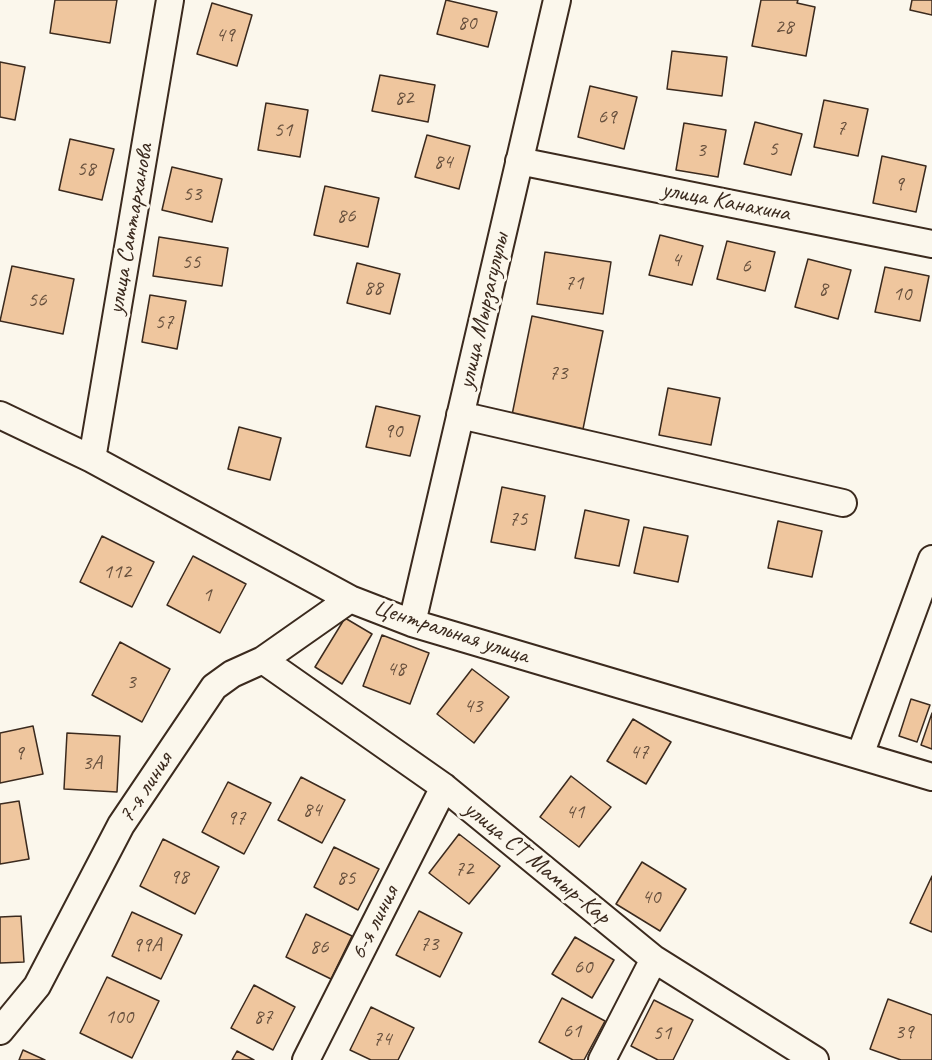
<!DOCTYPE html>
<meta charset="utf-8">
<style>
body{margin:0}
canvas{display:block;background:#fbf7ec}
</style>
<canvas width="932" height="1060"></canvas>
<script>
const c = document.querySelector('canvas').getContext('2d');
c.lineJoin = 'round';
function paint(path, color) {
  c.fillStyle = color;
  c.fill(path, 'evenodd');
}
function toPath(rows) {
  const path = new Path2D();
  for (const r of rows) {
    path.moveTo(r[0], r[1]);
    for (let i = 2; i < r.length; i += 2) path.lineTo(r[i], r[i + 1]);
  }
  return path;
}
function stroke(path, color, width, dash) {
  c.strokeStyle = color;
  c.lineWidth = width;
  c.lineCap = dash ? 'butt' : 'round';
  c.setLineDash(dash || []);
  c.stroke(path);
}
function label(font, color, halo, rows, align = 'center') {
  c.font = font + ' Caveat,sans-serif';
  c.lineWidth = 6;
  c.setLineDash([]);
  c.textBaseline = 'middle';
  c.strokeStyle = halo;
  c.fillStyle = color;
  for (const [text, x, y, turn = 0] of rows) {
    c.save();
    c.translate(x, y);
    c.rotate((+turn || 0) * Math.PI / 180);
    c.textAlign = isNaN(turn) ? turn : align;
    if (halo) c.strokeText(text, 0, 0);
    c.fillText(text, 0, 0);
    c.restore();
  }
}
const building = toPath([
 [55,0,117,0,110,43,50,33,55,0],
 [446,0,497,12,488,47,437,34,446,0],
 [761,0,798,0,797,3,815,7,806,56,752,46,761,0],
 [912,0,932,0,932,15,910,10,912,0],
 [212,3,252,15,237,66,197,54,212,3],
 [672,51,727,57,722,96,667,89,672,51],
 [0,62,25,67,15,120,0,117,0,62],
 [380,75,435,85,428,122,372,111,380,75],
 [590,86,637,97,624,149,578,137,590,86],
 [824,100,868,109,858,156,814,147,824,100],
 [266,103,308,110,300,157,258,150,266,103],
 [755,122,802,134,791,175,744,164,755,122],
 [684,123,726,130,718,177,676,170,684,123],
 [427,135,470,146,459,189,415,177,427,135],
 [70,139,114,149,102,200,59,190,70,139],
 [882,156,926,166,916,212,873,203,882,156],
 [172,167,222,179,212,222,162,210,172,167],
 [325,186,379,198,368,247,314,235,325,186],
 [660,235,703,246,692,285,649,275,660,235],
 [159,237,228,248,222,286,153,276,159,237],
 [727,241,775,252,765,291,717,279,727,241],
 [545,252,611,262,603,314,537,304,545,252],
 [808,259,851,270,838,319,795,307,808,259],
 [357,263,400,274,390,314,347,303,357,263],
 [12,266,74,279,63,334,0,321,12,266],
 [885,267,929,276,920,321,875,312,885,267],
 [150,295,186,301,177,349,142,342,150,295],
 [532,316,603,331,583,429,512,415,532,316],
 [668,388,720,398,711,445,659,435,668,388],
 [376,406,420,416,410,456,366,447,376,406],
 [239,427,281,438,270,480,228,469,239,427],
 [502,487,545,496,535,550,491,542,502,487],
 [585,510,629,520,619,566,575,558,585,510],
 [778,521,822,531,812,577,768,568,778,521],
 [644,527,688,536,678,582,634,573,644,527],
 [102,536,154,562,132,607,80,582,102,536],
 [193,556,246,584,220,633,167,605,193,556],
 [345,618,372,634,342,684,315,667,345,618],
 [382,635,429,653,410,704,363,686,382,635],
 [120,642,170,669,142,722,92,695,120,642],
 [472,669,509,697,474,743,437,714,472,669],
 [911,699,930,705,917,742,899,736,911,699],
 [932,713,932,749,921,745,932,713],
 [633,719,671,742,646,784,607,761,633,719],
 [33,726,43,774,0,783,0,733,33,726],
 [67,733,120,736,117,792,64,789,67,733],
 [571,776,611,807,579,847,540,817,571,776],
 [301,777,345,800,322,843,278,820,301,777],
 [228,782,271,803,244,854,202,832,228,782],
 [19,801,29,859,0,864,0,804,19,801],
 [459,834,500,866,469,904,429,873,459,834],
 [163,839,219,867,195,914,140,886,163,839],
 [334,847,379,869,358,910,314,887,334,847],
 [642,862,686,889,660,931,616,904,642,862],
 [932,876,932,932,910,923,932,876],
 [419,911,462,933,440,977,396,955,419,911],
 [132,912,182,935,161,979,112,956,132,912],
 [306,914,352,936,331,979,286,957,306,914],
 [21,916,24,962,0,963,0,917,21,916],
 [575,937,614,960,592,998,552,974,575,937],
 [107,977,159,1001,132,1058,80,1033,107,977],
 [254,985,295,1007,273,1050,231,1028,254,985],
 [562,998,605,1021,584,1060,573,1060,539,1042,562,998],
 [888,999,932,1015,932,1060,901,1060,870,1049,888,999],
 [654,1000,693,1020,673,1060,658,1060,631,1046,654,1000],
 [371,1007,414,1028,398,1060,371,1060,350,1050,371,1007],
 [23,1050,45,1060,19,1060,23,1050],
 [237,1051,254,1060,232,1060,237,1051]
]);
paint(building, '#efc69e');
stroke(building, '#3b2a1e', 1.5);
const minor = toPath([
 [519,161,932,244],
 [0,415,92,459,350,599,412,623,932,777],
 [460,415,843,503],
 [92,459,170,0],
 [412,623,557,0],
 [263,660,444,787,654,959,815,1060],
 [860,755,932,559],
 [0,1031,37,986,121,825,214,687,232,674,263,660,350,599],
 [306,1060,444,787],
 [602,1060,654,959]
]);
stroke(minor, '#3b2a1e', 30);
stroke(minor, '#fbf7ec', 26);
label('21px', '#68513e', null, [
 ["80",467,23],
 ["28",784,27],
 ["49",225,35],
 ["82",404,98],
 ["69",607,117],
 ["7",841,128],
 ["51",283,130],
 ["5",773,149],
 ["3",701,150],
 ["84",443,162],
 ["58",86,169],
 ["9",899,184],
 ["53",192,194],
 ["86",346,216],
 ["4",676,260],
 ["55",191,262],
 ["6",746,266],
 ["71",574,283],
 ["88",373,288],
 ["8",823,289],
 ["10",902,294],
 ["56",37,300],
 ["57",164,322],
 ["73",558,373],
 ["90",393,431],
 ["75",518,519],
 ["112",117,572],
 ["1",207,595],
 ["48",396,669],
 ["3",131,682],
 ["43",473,706],
 ["47",639,752],
 ["9",19,753],
 ["3А",92,763],
 ["84",312,810],
 ["41",575,812],
 ["97",236,818],
 ["72",464,869],
 ["98",179,877],
 ["85",346,878],
 ["40",651,897],
 ["73",429,944],
 ["99А",147,945],
 ["86",319,947],
 ["60",583,967],
 ["100",119,1017],
 ["87",263,1017],
 ["61",572,1031],
 ["39",904,1032],
 ["51",662,1033],
 ["74",382,1039]
]);
label('24px', '#3b2a1e', '#fbf7ec', [
 ["улица Канахина",726,202,11],
 ["улица Саттарханова",131,229,-80],
 ["улица Мырзагулулы",484,311,-77],
 ["Центральная улица",451,632,18],
 ["7-я линия",146,788,-57],
 ["улица СТ Мамыр-Кар",537,863,39],
 ["6-я линия",375,923,-63]
]);
</script>
